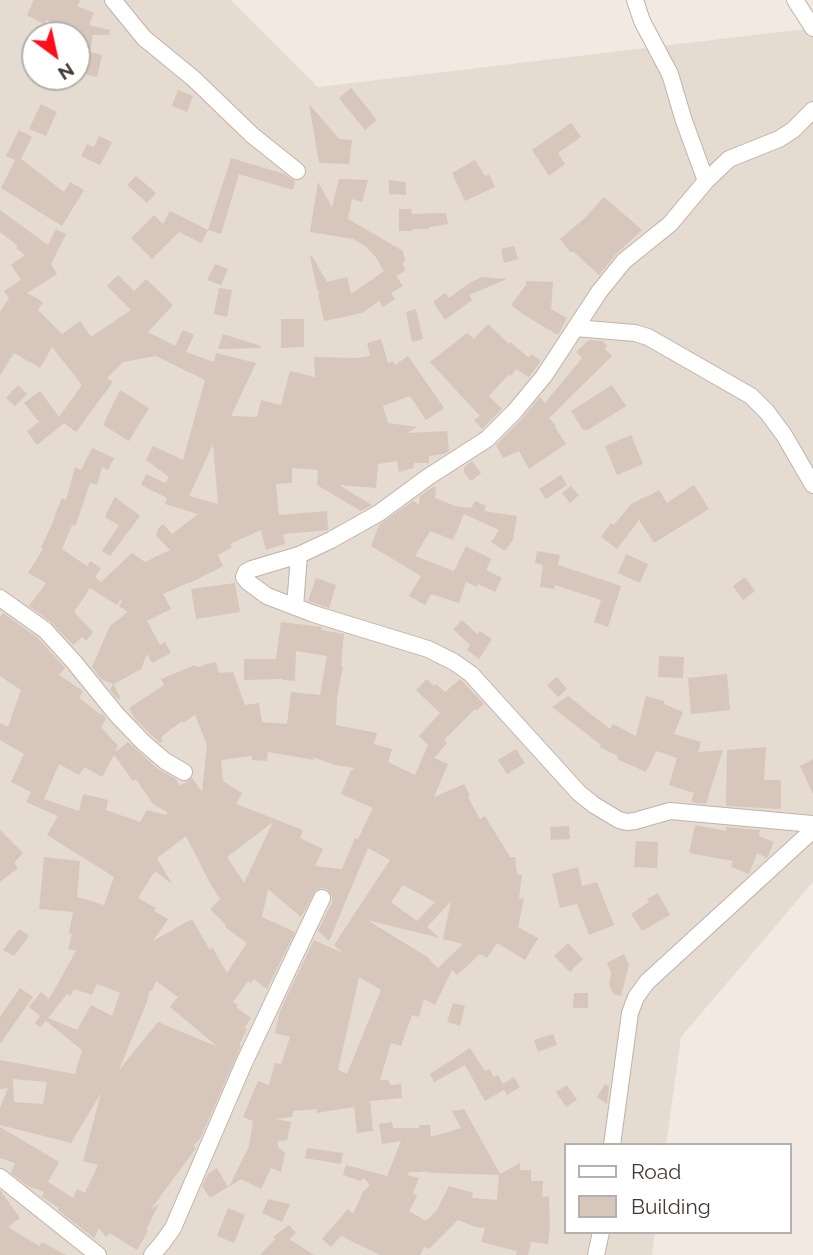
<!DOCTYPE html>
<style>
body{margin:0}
#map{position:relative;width:813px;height:1255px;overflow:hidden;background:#f2eae2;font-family:Raleway,sans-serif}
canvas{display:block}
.legend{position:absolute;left:564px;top:1143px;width:228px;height:91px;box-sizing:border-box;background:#fff;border:2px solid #b4b0ad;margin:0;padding:9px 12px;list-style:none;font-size:21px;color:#433933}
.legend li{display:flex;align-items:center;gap:14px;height:35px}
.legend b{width:35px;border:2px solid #b4b0ad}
.north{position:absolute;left:21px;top:21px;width:70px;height:70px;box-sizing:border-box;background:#fff;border:2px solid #b4b0ad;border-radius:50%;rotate:147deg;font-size:19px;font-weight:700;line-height:28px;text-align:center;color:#433933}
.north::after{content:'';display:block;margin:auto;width:24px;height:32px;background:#fe0d1b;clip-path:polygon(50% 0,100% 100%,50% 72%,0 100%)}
</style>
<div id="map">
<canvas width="813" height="1255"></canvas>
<ul class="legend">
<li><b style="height:9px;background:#fff"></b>Road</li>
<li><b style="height:19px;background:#d6c6bb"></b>Building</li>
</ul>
<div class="north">N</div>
</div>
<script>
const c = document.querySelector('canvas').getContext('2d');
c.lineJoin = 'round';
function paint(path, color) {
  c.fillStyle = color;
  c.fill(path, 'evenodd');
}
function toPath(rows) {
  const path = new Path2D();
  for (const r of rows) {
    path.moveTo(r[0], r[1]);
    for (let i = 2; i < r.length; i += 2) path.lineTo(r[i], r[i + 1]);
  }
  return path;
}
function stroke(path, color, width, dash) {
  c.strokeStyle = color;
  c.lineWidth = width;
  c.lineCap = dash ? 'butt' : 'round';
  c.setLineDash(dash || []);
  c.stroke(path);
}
paint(toPath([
 [0,0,231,0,318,87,813,28,813,882,681,1037,666,1145,566,1145,566,1232,655,1232,652,1255,0,1255],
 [35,35,77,35,77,77,35,77]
]), '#e6dbd0');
paint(toPath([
 [34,0,80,0,77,6,94,13,89,25,110,30,109,35,93,35,90,52,102,55,97,77,77,72,77,35,63,35,64,27,46,20,44,24,27,15],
 [351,88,377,120,365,130,339,98],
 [178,90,193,96,187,112,172,106],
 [41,104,57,112,46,136,29,129],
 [309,104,339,139,352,140,349,164,319,163],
 [571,123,581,137,558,153,565,164,549,176,532,150],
 [19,130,32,137,21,159,64,192,70,182,84,190,62,226,1,188,15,160,6,156],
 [99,136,112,142,100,165,81,156,87,144,94,147],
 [231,158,284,174,295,181,293,190,239,174,221,234,208,230],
 [475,160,485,176,489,174,495,187,465,201,452,173],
 [136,176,156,193,147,203,127,185],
 [339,179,368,180,362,202,352,199,348,219,403,251,405,261,402,264,406,270,396,276,403,286,391,293,395,299,383,307,379,301,362,313,324,321,318,294,320,294,317,289,310,257,312,256,327,282,347,277,351,294,384,271,375,256,365,246,353,239,310,232,318,182,332,207],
 [389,180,406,182,406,195,389,194],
 [604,197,642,230,616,254,599,275,574,252,570,252,560,239,585,218],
 [399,209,411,209,412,214,446,213,448,224,429,227,429,229,412,229,412,231,399,231],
 [0,210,48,245,56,229,66,234,51,264,57,274,27,293,43,302,38,310,62,334,80,321,91,337,131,310,107,286,118,275,134,291,146,279,173,305,148,332,175,346,183,330,194,335,186,352,214,362,216,353,256,363,231,416,257,417,261,400,281,405,290,371,315,377,314,357,356,358,370,356,367,343,381,339,388,363,393,361,395,365,408,356,444,408,426,420,410,396,383,406,388,423,417,427,407,433,447,431,449,451,444,454,429,456,429,463,414,463,413,468,399,472,397,461,378,464,376,488,339,485,372,505,361,511,317,485,318,470,292,468,292,483,276,484,279,515,327,511,328,530,283,534,285,544,266,550,261,530,230,544,232,547,218,555,223,566,190,583,190,582,163,594,171,609,147,621,160,645,165,642,171,653,152,663,147,654,141,669,114,684,120,698,119,700,110,690,113,684,101,679,92,667,110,626,128,612,119,606,122,601,120,600,117,605,90,588,74,612,93,632,86,641,82,637,73,645,51,622,29,606,46,583,28,573,43,549,41,548,55,517,54,517,62,498,66,500,75,467,81,470,92,448,114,458,108,470,102,467,97,485,90,483,81,510,75,526,72,525,62,549,87,566,90,561,101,568,95,577,101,582,132,553,145,562,170,550,156,535,158,529,163,524,172,534,198,514,165,504,167,498,141,485,146,474,165,483,169,477,146,460,153,446,183,460,205,380,156,356,123,362,107,378,113,382,76,432,64,423,37,445,27,431,39,422,24,403,40,391,59,417,82,385,52,347,40,368,14,353,0,375,0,312,9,298,4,291,21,280,11,265,25,255,16,248,18,246,0,232],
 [213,444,218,504,189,496],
 [170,211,208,230,201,243,179,232,152,259,131,238,154,215,163,224],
 [514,246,518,259,504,263,501,249],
 [215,264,228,269,221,285,207,280],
 [482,277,507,279,469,295,472,300,445,320,433,302,445,293,449,298,471,282],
 [526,281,553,282,551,309,567,318,558,335,524,315,511,305,526,285],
 [219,288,232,290,227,317,214,314],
 [416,309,423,339,412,342,406,312],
 [281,319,304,319,304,347,281,348],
 [488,324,509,344,510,342,529,358,531,354,541,361,529,377,516,369,511,376,509,374,489,396,502,409,482,429,474,420,480,416,430,362,467,333,474,339],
 [223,334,261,346,261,348,218,349],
 [589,340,603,341,607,346,605,349,612,356,549,418,556,426,555,427,566,444,529,469,519,451,503,458,496,445,523,418,540,397,545,403,582,358,576,352],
 [18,385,27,394,15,406,6,398],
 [612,385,626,406,588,430,583,430,571,411],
 [120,390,149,408,129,441,103,425],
 [631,435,643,464,617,475,605,446],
 [472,461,481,473,471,481,464,472,464,467],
 [561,475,567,485,546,499,539,489],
 [694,485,709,509,654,543,639,520,617,549,601,537,611,523,614,525,631,504,647,496,647,497,659,490,667,503],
 [571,486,579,495,570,503,562,493],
 [433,487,436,487,435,498,455,506,471,508,475,501,486,506,484,511,517,516,513,540,505,551,491,542,499,530,464,514,453,540,430,531,415,556,454,571,466,546,491,559,486,570,502,578,495,592,478,584,477,587,466,582,459,603,431,594,425,605,409,596,421,576,371,546,379,525,413,501,419,505,420,496],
 [115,497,140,516,110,556,102,551,119,525,106,518,106,514],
 [537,551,560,555,558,565,621,586,608,627,594,622,601,600,555,585,554,589,540,587,543,565,535,563],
 [626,554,648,564,640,583,618,573],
 [745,577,755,591,743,600,733,586],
 [316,578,336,585,329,608,308,601],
 [235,583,240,612,196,619,191,589],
 [3,613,38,638,65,668,59,675,83,691,79,698,101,715,102,713,106,719,101,727,118,746,115,752,128,742,158,769,176,779,180,786,192,778,202,792,207,745,195,715,183,723,182,721,161,737,163,741,160,743,136,720,129,708,164,685,161,679,195,665,196,667,203,666,203,667,203,665,216,662,219,673,233,672,245,705,259,703,262,722,287,724,291,692,320,695,327,656,296,651,295,681,282,680,282,679,244,680,244,659,276,659,281,622,322,627,321,630,344,634,341,666,343,667,337,698,336,725,377,733,374,744,392,749,388,762,415,775,428,745,419,736,440,713,416,690,427,679,434,686,436,684,445,692,460,679,484,704,476,711,475,709,444,740,447,743,434,758,448,764,434,797,464,784,470,796,468,797,480,819,485,816,510,857,515,857,517,874,522,875,519,898,524,899,518,927,538,938,525,960,497,943,487,958,480,954,457,975,452,970,435,1005,424,999,419,1017,412,1015,401,1046,391,1043,380,1080,388,1080,391,1085,401,1084,402,1098,370,1101,373,1131,357,1133,354,1107,316,1113,317,1109,293,1111,292,1117,276,1119,291,1122,287,1140,278,1141,278,1147,285,1153,281,1172,271,1168,261,1189,241,1179,229,1187,249,1146,253,1121,243,1117,258,1081,269,1085,275,1063,281,1064,290,1037,275,1033,280,1011,314,940,343,953,334,945,390,860,368,848,329,941,318,931,332,902,332,896,327,889,322,888,316,890,301,917,268,889,262,917,295,932,267,989,254,979,251,983,248,981,233,1002,238,1005,236,1007,251,1018,244,1028,247,1029,239,1045,241,1046,200,1139,193,1146,196,1148,151,1209,159,1204,146,1230,148,1231,137,1250,110,1233,106,1237,99,1228,94,1238,58,1210,59,1208,42,1197,44,1192,28,1186,11,1173,15,1163,0,1158,0,1127,59,1162,48,1182,73,1198,77,1189,85,1193,98,1165,83,1161,101,1093,71,1143,0,1125,0,1108,8,1088,0,1089,0,1060,75,1074,82,1050,46,1021,40,1027,35,1023,40,1016,29,1007,41,992,49,999,76,951,68,949,72,934,69,933,73,912,39,909,44,857,80,861,77,897,104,905,114,877,47,835,58,816,26,802,31,792,11,782,24,754,0,740,0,723,8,727,21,690,0,676,0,617],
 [268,752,314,760,312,757,336,765,355,768,351,770,341,794,373,808,358,839,355,838,342,869,315,866,323,849,300,838,303,830,236,804,242,793,223,781,221,760,252,756,252,760,267,761],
 [114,755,133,781,136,779,153,804,167,812,166,815,147,810,140,822,106,810,108,800,83,794,79,811,44,799,59,764,79,775,84,767,102,777],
 [273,822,244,883,227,857],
 [186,836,210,883,220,899,210,909,226,925,225,927,247,943,227,973,212,947,210,950,192,919,153,941,168,919,154,911,156,908,138,898,155,871,172,884,157,858],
 [403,885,435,902,417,921,391,902],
 [451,901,443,939,463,944,438,968,426,956,367,920,440,938,427,927],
 [359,977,381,990,347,1074,338,1070],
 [156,981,178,997,170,1007,218,1047,158,1022,119,1070,146,1004,150,990,152,991],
 [97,984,120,993,112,1016,91,1005,77,1030,48,1018,67,994,70,996,74,989,92,995],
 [13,1079,47,1082,43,1104,14,1102],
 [462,620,477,634,480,631,492,639,479,659,467,650,470,645,453,629],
 [659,656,684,657,683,678,658,677],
 [727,674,730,710,691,714,688,678],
 [557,677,567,689,558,697,547,685],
 [568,696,610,729,613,724,636,736,646,696,664,701,664,704,683,712,674,734,701,742,698,752,723,750,706,804,691,802,694,793,669,785,677,758,656,751,646,772,617,759,618,756,600,747,601,745,552,707],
 [766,747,764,780,781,780,781,809,726,806,727,750],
 [516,749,525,763,507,774,498,760],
 [813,759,813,794,800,766],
 [695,825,726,831,726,827,760,830,759,836,774,842,767,858,757,853,749,874,731,867,733,861,689,853],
 [569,826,570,839,551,840,550,827],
 [0,830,23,853,14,863,18,868,0,882],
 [636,841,658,842,657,868,634,867],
 [578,867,582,886,597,882,614,925,589,935,577,904,560,908,552,874],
 [658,893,670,915,642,931,631,914,649,902,647,899],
 [19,929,29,936,14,956,3,950],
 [568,943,583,959,570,972,554,956],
 [624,954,629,965,621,996,613,994,609,984,611,973,607,963],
 [20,988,33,997,0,1044,0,1017],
 [574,993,588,993,588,1008,573,1008],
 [453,1003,465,1006,460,1026,447,1022],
 [553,1034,557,1045,538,1052,534,1040],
 [470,1048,485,1071,489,1069,494,1077,498,1075,503,1084,514,1077,520,1087,507,1095,504,1090,485,1101,465,1065,434,1082,430,1074],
 [605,1084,609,1087,607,1104,597,1097],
 [567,1085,577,1100,566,1107,556,1092],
 [464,1109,500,1174,520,1163,520,1170,531,1170,531,1181,543,1181,542,1197,549,1196,550,1226,548,1244,531,1242,528,1255,516,1255,517,1251,481,1242,485,1228,476,1227,458,1220,429,1249,424,1247,420,1255,380,1255,341,1236,331,1247,322,1239,348,1209,353,1214,363,1192,370,1185,364,1178,360,1181,343,1175,346,1165,387,1176,401,1141,382,1144,379,1124,392,1122,393,1128,419,1128,419,1125,430,1125,431,1137,461,1128,452,1111],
 [422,1171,432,1173,499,1175,497,1200,472,1198,473,1193,449,1186,437,1210,426,1221,409,1211,417,1196,413,1193,419,1178,408,1175,409,1172,422,1172],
 [307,1148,343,1153,341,1164,305,1158],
 [217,1168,228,1187,210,1198,202,1186,208,1174],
 [0,1190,20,1218,8,1227,39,1246,42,1242,66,1255,0,1255],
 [268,1199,290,1204,282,1222,262,1213],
 [228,1208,245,1215,234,1243,217,1236],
 [289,1225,296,1233,289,1239,314,1255,260,1255,275,1239,273,1237]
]), '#d6c6bb');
const minor = toPath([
 [113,0,144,38,194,79,252,135,297,171],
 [635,0,642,21,670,74,684,121,706,181],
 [795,0,813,28],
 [813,110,793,130,779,139,729,159,706,181,670,224,624,261,599,292,544,376,515,411,487,439,428,477,379,513,331,540,299,555,252,569,246,572,244,577,248,582,267,596,314,614,428,649,454,662,471,674,579,793,594,805,619,820,627,822,635,821,670,811,813,824],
 [575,328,635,333,648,337,751,396,767,412,784,435,813,485],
 [0,598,45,630,74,662,117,715,144,743,165,761,184,772],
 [295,607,299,555],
 [612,1145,630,1013,636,997,647,982,813,830],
 [0,1177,98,1255],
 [152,1255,163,1242,173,1228,244,1063,322,898],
 [596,1255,601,1232]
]);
stroke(minor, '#c0b2a8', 18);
stroke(minor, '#fff', 16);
</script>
